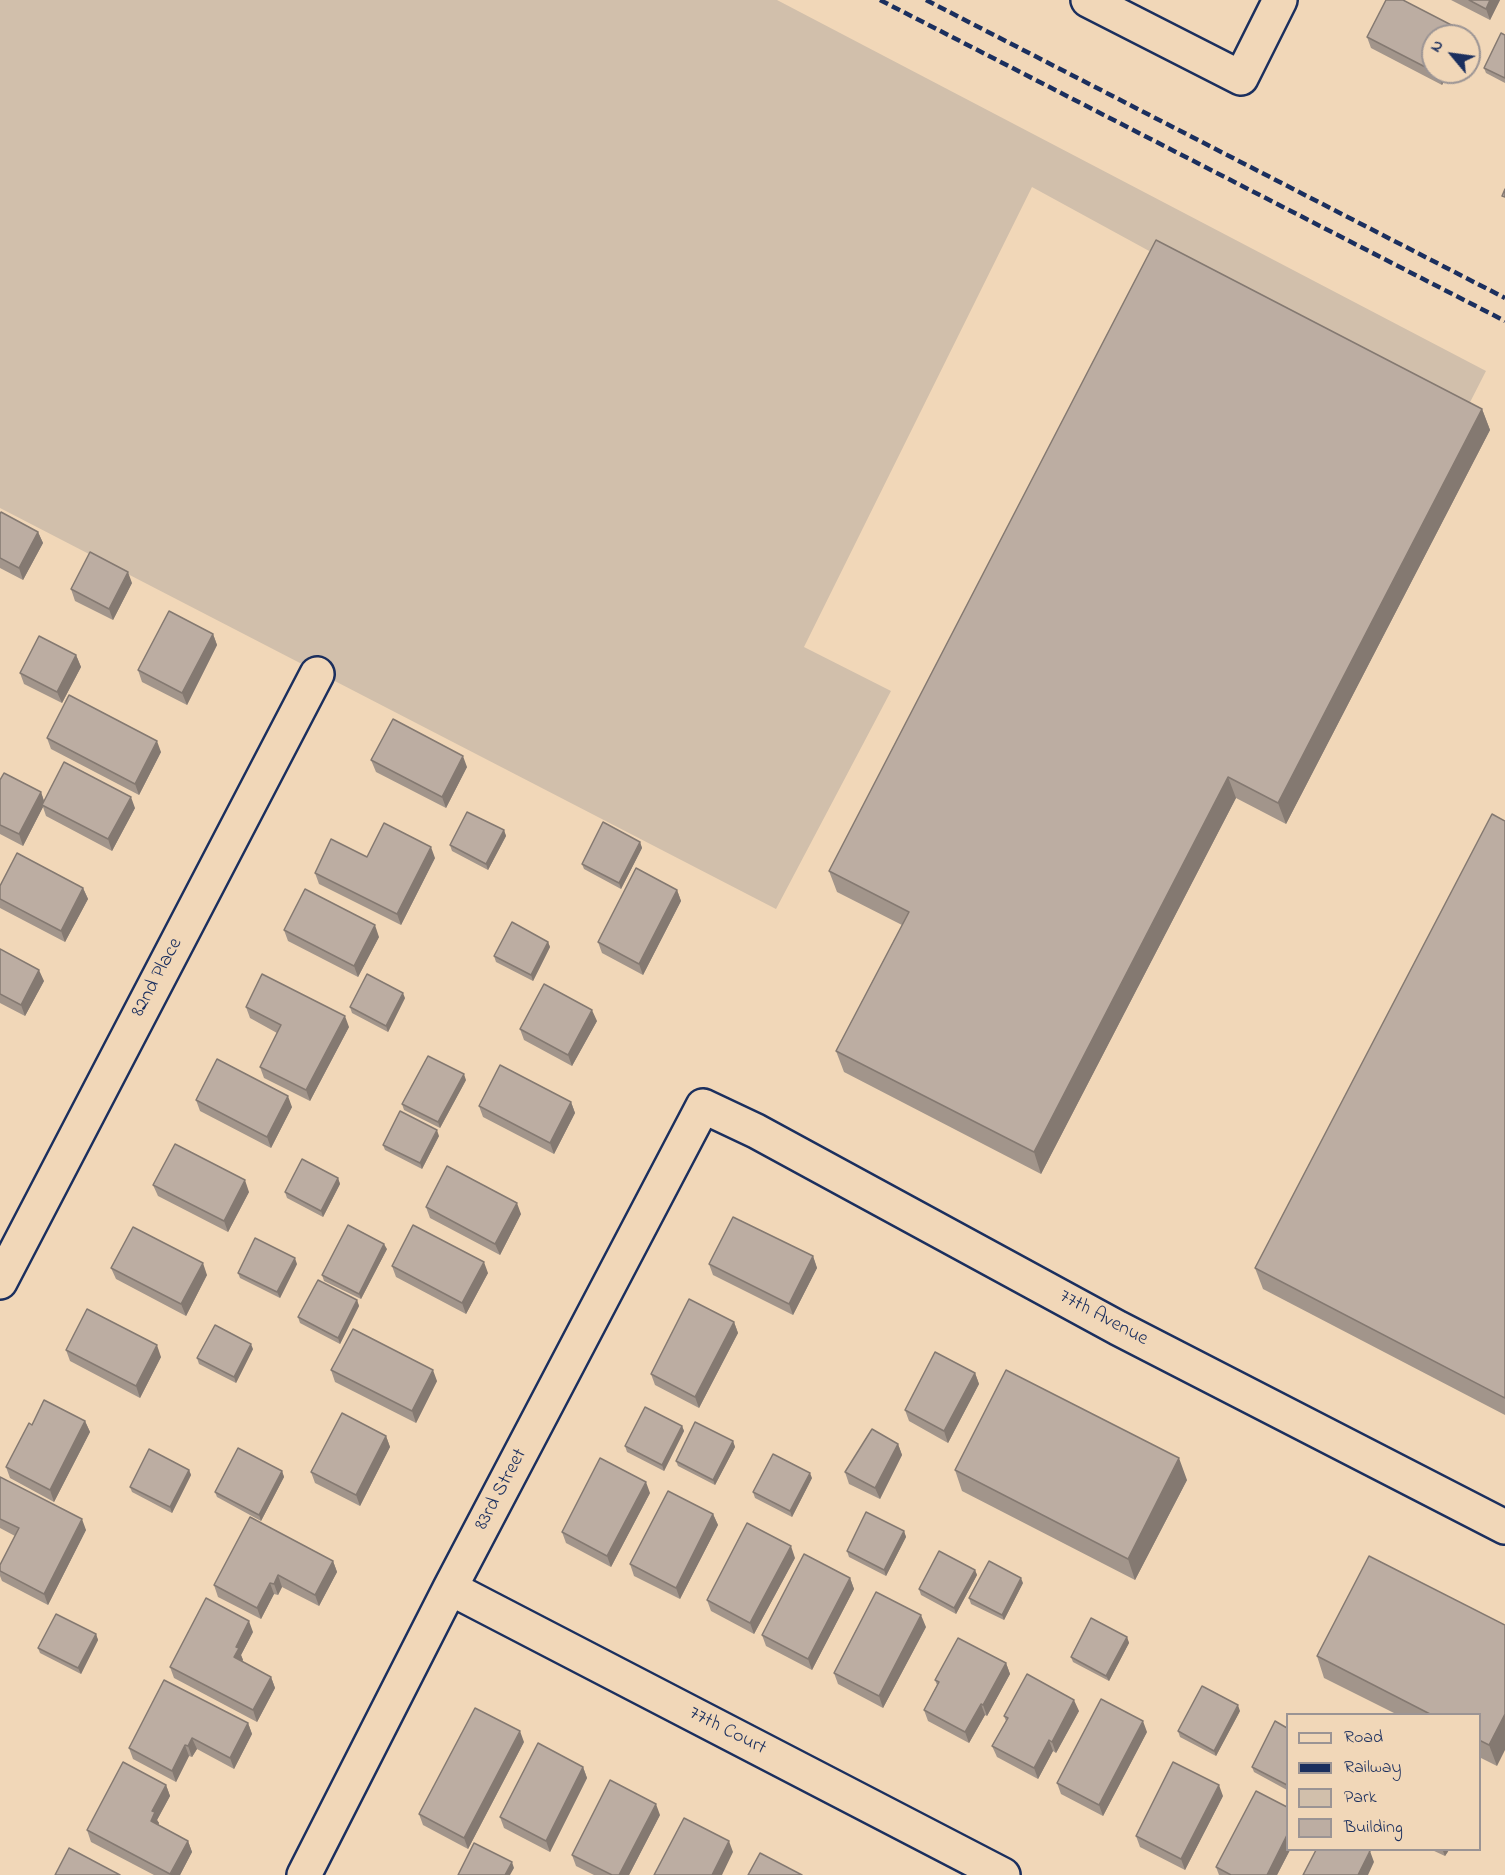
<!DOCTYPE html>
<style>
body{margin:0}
#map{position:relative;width:1505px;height:1875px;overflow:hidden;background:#f1d7b8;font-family:"Indie Flower",sans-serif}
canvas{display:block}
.legend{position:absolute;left:1286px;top:1713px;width:195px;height:138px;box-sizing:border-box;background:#f1d7b8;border:2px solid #9b9494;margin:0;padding:8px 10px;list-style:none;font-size:18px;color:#1b2f5e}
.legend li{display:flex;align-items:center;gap:12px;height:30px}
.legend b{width:30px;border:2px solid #9b9494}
.north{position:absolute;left:1421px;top:24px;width:60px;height:60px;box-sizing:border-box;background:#f1d7b8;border:2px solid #9b9494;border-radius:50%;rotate:299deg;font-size:16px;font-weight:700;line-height:24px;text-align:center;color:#1b2f5e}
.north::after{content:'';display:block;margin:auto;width:21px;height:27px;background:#1b2f5e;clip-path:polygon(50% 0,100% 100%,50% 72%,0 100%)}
</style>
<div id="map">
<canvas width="1505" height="1875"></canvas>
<ul class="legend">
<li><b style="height:8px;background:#f1d7b8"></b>Road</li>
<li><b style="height:8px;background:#1b2f5e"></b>Railway</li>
<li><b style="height:16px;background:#d1bfab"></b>Park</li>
<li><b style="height:16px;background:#bcada2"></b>Building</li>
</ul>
<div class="north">N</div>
</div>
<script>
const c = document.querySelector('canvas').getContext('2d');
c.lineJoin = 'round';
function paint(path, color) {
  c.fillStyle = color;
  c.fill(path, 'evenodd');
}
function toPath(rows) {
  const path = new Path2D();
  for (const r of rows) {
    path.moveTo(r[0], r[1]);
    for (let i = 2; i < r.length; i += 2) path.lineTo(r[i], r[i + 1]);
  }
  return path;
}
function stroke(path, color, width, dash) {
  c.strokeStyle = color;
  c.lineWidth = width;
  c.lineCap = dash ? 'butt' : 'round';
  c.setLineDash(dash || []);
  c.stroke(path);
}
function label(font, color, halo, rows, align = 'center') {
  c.font = font + ' "Indie Flower",sans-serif';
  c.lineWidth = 4.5;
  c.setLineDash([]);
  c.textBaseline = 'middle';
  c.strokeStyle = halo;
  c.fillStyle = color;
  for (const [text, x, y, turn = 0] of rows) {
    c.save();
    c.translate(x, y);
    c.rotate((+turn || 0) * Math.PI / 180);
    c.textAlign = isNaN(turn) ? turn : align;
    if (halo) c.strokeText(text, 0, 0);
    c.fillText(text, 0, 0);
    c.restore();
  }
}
paint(toPath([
 [0,0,777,0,1486,371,1464,414,1173,264,1032,187,804,647,891,691,776,909,0,508]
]), '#d1bfab');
const minor = toPath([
 [1088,0,1241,78,1280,0],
 [0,1282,317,674],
 [450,1588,1003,1875],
 [304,1875,450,1588,703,1106,756,1131,1118,1328,1505,1527]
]);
stroke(minor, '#1b2f5e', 38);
stroke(minor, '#f1d7b8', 33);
stroke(toPath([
 [880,0,1505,321],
 [926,0,1505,298]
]), '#1b2f5e', 4.5, [9, 4.5]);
paint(toPath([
 [1451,0,1500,0,1490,20],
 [1461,30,1463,36,1433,36,1433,72,1449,72,1442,85,1371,48,1367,37],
 [1505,35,1505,83,1486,73,1484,68],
 [1482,409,1490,430,1286,824,1236,798,1041,1174,844,1072,836,1051,902,925,837,892,829,871],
 [0,514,38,532,43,543,23,580,0,568],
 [132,583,113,620,75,601,71,589],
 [213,634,217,645,187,705,142,682,138,670],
 [76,655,81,667,62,703,24,684,20,673],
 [47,738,161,752,139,795,51,749],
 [371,760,467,767,446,808,376,772],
 [0,780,41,792,44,801,135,808,112,851,46,816,43,807,23,846,0,834],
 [1505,821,1505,1415,1263,1289,1255,1268],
 [504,830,506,836,488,870,452,851,450,845],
 [640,842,642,848,621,889,584,869,582,864],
 [367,857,435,858,401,925,319,884,315,873],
 [0,886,83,888,88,899,65,942,0,908],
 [677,890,681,901,643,975,602,953,598,942],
 [284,930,379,937,358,977,288,941],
 [548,942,550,947,533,981,496,962,494,956],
 [0,949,44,981,25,1016,0,1003],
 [405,998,388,1032,352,1013,350,1007],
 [246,1007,349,1027,310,1101,264,1078,260,1067,277,1033,250,1018],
 [597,1021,572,1066,524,1040,520,1029],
 [466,1080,440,1128,404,1110,402,1104],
 [196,1100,292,1107,271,1148,200,1111],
 [571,1102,575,1113,554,1154,483,1117,479,1106],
 [439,1136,422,1169,385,1150,383,1145],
 [338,1178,340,1184,323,1217,287,1198,285,1192],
 [153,1185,249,1192,228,1232,158,1196],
 [426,1207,521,1214,500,1255,430,1218],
 [387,1249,361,1299,324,1281,322,1275],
 [813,1256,817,1268,793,1315,713,1275,709,1264],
 [297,1264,280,1298,240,1278,238,1273],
 [392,1266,488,1273,466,1314,396,1277],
 [111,1268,207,1275,186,1316,116,1279],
 [357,1300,359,1306,340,1344,300,1323,298,1317],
 [734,1322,738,1333,699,1408,655,1385,651,1374],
 [253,1349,236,1383,199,1364,197,1358],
 [66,1350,161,1357,140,1398,70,1361],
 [331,1370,437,1381,416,1423,335,1382],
 [975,1373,979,1384,948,1443,909,1421,905,1410],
 [85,1421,90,1432,54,1502,10,1478,6,1467,32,1425],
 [682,1426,684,1431,664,1471,627,1452,625,1446],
 [386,1436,390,1447,360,1506,315,1483,311,1472],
 [733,1441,735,1447,715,1485,678,1466,676,1461],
 [898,1444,902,1455,880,1499,849,1484,845,1472],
 [189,1470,191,1475,172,1513,132,1492,130,1487],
 [955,1470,1187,1480,1135,1580,962,1491],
 [282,1471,284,1477,261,1521,217,1497,215,1492],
 [0,1477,86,1530,48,1605,2,1581,0,1576,0,1565,15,1536,0,1528],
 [812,1478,792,1517,755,1498,753,1492],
 [650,1493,611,1567,566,1543,562,1532],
 [713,1514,718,1525,680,1599,634,1576,630,1564],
 [904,1531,906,1537,886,1576,849,1557,847,1551],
 [795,1558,754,1634,711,1611,707,1600],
 [333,1561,337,1572,319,1606,282,1587,278,1595,274,1594,261,1619,218,1597,214,1585],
 [975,1570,977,1575,956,1614,921,1595,919,1589],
 [850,1578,854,1589,812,1670,766,1646,762,1635],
 [1023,1583,1004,1620,971,1604,969,1598],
 [1505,1625,1497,1766,1479,1757,1479,1714,1396,1714,1324,1678,1317,1656],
 [926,1627,883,1708,838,1684,834,1673],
 [253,1632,241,1655,243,1660,242,1661,271,1677,275,1688,257,1722,174,1678,170,1667],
 [96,1634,98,1640,81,1674,40,1653,38,1648],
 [1127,1637,1129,1643,1109,1681,1073,1662,1071,1657],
 [1006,1663,1010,1674,987,1716,985,1715,969,1743,928,1721,924,1710,937,1685,935,1680],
 [1079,1711,1056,1753,1053,1751,1038,1779,997,1757,992,1746,1006,1721,1004,1716],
 [1240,1711,1216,1756,1180,1737,1178,1731],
 [248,1723,252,1734,234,1769,197,1749,192,1757,189,1756,176,1782,133,1759,129,1748],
 [1287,1728,1287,1790,1254,1772,1252,1767],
 [1147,1732,1103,1816,1061,1794,1057,1783],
 [524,1742,468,1849,423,1825,419,1814],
 [583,1767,587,1778,550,1852,504,1828,500,1817],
 [166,1785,170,1796,157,1820,159,1823,158,1825,188,1841,192,1852,180,1875,154,1875,91,1842,87,1830],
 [1223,1796,1185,1870,1140,1847,1136,1836],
 [660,1815,629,1875,594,1875,576,1866,572,1855],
 [1287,1850,1290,1850,1277,1875,1219,1875,1216,1867],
 [1432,1850,1449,1850,1445,1856]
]), '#a2958b');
paint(toPath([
 [1490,0,1500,0,1490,20,1486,9],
 [1461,30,1463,36,1458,36],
 [1439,72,1449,72,1442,85,1438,74],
 [1482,409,1490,430,1286,824,1278,803],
 [38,532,43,543,23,580,19,568],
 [128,572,132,583,113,620,109,609],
 [213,634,217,645,187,705,182,693],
 [76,655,81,667,62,703,57,692],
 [157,741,161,752,139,795,135,784],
 [463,756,467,767,446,808,442,797],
 [1228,777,1236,798,1041,1174,1034,1152],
 [41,792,45,804,42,805,43,807,23,846,19,834],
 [131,797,135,808,112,851,108,839],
 [504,830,506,836,488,870,486,864],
 [640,842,642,848,621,889,619,883],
 [431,847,435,858,401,925,397,914],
 [83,888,88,899,65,942,61,931],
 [677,890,681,901,643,975,639,964],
 [375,925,379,937,358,977,354,966],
 [548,942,550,947,533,981,531,975],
 [39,970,44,981,25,1016,21,1005],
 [403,993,405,998,388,1032,386,1026],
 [592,1010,597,1021,572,1066,568,1055],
 [345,1016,349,1027,310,1101,306,1090],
 [464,1074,466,1080,440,1128,438,1122],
 [288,1096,292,1107,271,1148,267,1137],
 [571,1102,575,1113,554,1154,550,1143],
 [437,1130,439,1136,422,1169,420,1163],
 [338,1178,340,1184,323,1217,321,1211],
 [245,1180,249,1192,228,1232,224,1221],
 [517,1203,521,1214,500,1255,495,1244],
 [384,1244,387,1249,361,1299,359,1294],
 [813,1256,817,1268,793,1315,789,1304],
 [295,1258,297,1264,280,1298,277,1292],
 [484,1262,488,1273,466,1314,462,1303],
 [203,1263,207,1275,186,1316,181,1304],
 [357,1300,359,1306,340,1344,338,1338],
 [734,1322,738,1333,699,1408,695,1397],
 [251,1344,253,1349,236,1383,234,1377],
 [157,1345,161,1357,140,1398,136,1386],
 [433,1370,437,1381,416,1423,412,1411],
 [975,1373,979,1384,948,1443,944,1431],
 [85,1421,90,1432,54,1502,50,1490],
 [682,1426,684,1431,664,1471,662,1465],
 [386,1436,390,1447,360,1506,356,1495],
 [733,1441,735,1447,715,1485,713,1480],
 [898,1444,902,1455,880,1499,875,1488],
 [1179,1458,1187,1480,1135,1580,1128,1559],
 [189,1470,191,1475,172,1513,170,1507],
 [282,1471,284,1477,261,1521,259,1515],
 [810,1473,812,1478,792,1517,790,1511],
 [646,1482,650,1493,611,1567,607,1556],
 [713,1514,718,1525,680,1599,676,1588],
 [82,1519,86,1530,48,1605,44,1594],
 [904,1531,906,1537,886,1576,884,1570],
 [791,1546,795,1558,754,1634,750,1623],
 [333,1561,337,1572,319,1606,315,1595],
 [975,1570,977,1575,956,1614,954,1608],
 [278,1575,282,1587,278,1595,274,1584],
 [850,1578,854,1589,812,1670,808,1659],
 [1021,1578,1023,1583,1004,1620,1002,1615],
 [270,1583,274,1594,261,1619,257,1608],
 [921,1615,926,1627,883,1708,879,1696],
 [249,1621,253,1632,241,1655,243,1660,238,1668,234,1657,236,1647],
 [96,1634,98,1640,81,1674,78,1668],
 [1127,1637,1129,1643,1109,1681,1106,1676],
 [1006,1663,1010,1674,987,1716,983,1705],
 [271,1677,275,1688,257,1722,253,1710],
 [1074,1700,1079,1711,1056,1753,1052,1742],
 [981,1704,985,1715,969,1743,965,1732],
 [1238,1705,1240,1711,1216,1756,1214,1751],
 [1505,1714,1505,1750,1497,1766,1489,1745],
 [1143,1721,1147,1732,1103,1816,1099,1805],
 [248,1723,252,1734,234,1769,230,1758],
 [520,1731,524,1742,468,1849,464,1838],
 [192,1738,197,1749,192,1757,188,1746],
 [1049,1740,1053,1751,1038,1779,1034,1768],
 [185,1745,189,1756,176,1782,172,1771],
 [583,1767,587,1778,550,1852,546,1841],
 [166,1785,170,1796,157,1820,159,1823,155,1832,151,1821,152,1811],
 [1219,1785,1223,1796,1185,1870,1181,1859],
 [656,1804,660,1815,629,1875,619,1875],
 [1287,1835,1287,1850,1290,1850,1277,1875,1267,1875],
 [188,1841,192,1852,180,1875,170,1875],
 [729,1841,733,1852,722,1875,712,1875],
 [1443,1850,1449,1850,1445,1856,1443,1851],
 [1370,1851,1374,1862,1368,1875,1358,1875],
 [512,1862,514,1868,510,1875,505,1875]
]), '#847971');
const building = toPath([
 [1386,0,1403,0,1461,30,1458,36,1433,36,1433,71,1367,37,1386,0],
 [1469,0,1490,0,1486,9,1469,0],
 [1501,33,1505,35,1505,78,1484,68,1501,33],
 [1505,189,1505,197,1502,196,1505,189],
 [1156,240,1482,409,1278,803,1228,777,1034,1152,836,1051,909,912,829,871,1156,240],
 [1,512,38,532,19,568,0,558,0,514,1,512],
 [90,552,128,572,109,609,71,589,90,552],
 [169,611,213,634,182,693,138,670,169,611],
 [39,636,76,655,57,692,20,673,39,636],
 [69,695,157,741,135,784,47,738,69,695],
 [393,719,463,756,442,797,371,760,393,719],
 [64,762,131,797,108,839,42,805,64,762],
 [4,773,41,792,19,834,0,825,0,780,4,773],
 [467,812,504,830,486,864,450,845,467,812],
 [1492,814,1505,821,1505,1398,1255,1268,1492,814],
 [603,822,640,842,619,883,582,864,603,822],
 [384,823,431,847,397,914,315,873,331,839,367,857,384,823],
 [17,853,83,888,61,931,0,899,0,886,17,853],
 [636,868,677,890,639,964,598,942,636,868],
 [305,889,375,925,354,966,284,930,305,889],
 [512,922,548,942,531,975,494,956,512,922],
 [0,949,39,970,21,1005,0,994,0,949],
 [262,974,345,1016,306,1090,260,1067,281,1025,246,1007,262,974],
 [367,974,403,993,386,1026,350,1007,367,974],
 [544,984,592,1010,568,1055,520,1029,544,984],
 [428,1056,464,1074,438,1122,402,1104,428,1056],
 [217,1059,288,1096,267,1137,196,1100,217,1059],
 [500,1065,571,1102,550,1143,479,1106,500,1065],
 [400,1111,437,1130,420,1163,383,1145,400,1111],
 [175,1144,245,1180,224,1221,153,1185,175,1144],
 [302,1159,338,1178,321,1211,285,1192,302,1159],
 [447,1166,517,1203,495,1244,426,1207,447,1166],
 [733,1217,813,1256,789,1304,709,1264,733,1217],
 [348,1225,384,1244,359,1294,322,1275,348,1225],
 [413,1225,484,1262,462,1303,392,1266,413,1225],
 [133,1227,203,1263,181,1304,111,1268,133,1227],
 [255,1238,295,1258,277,1292,238,1273,255,1238],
 [318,1280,357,1300,338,1338,298,1317,318,1280],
 [689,1299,734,1322,695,1397,651,1374,689,1299],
 [87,1309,157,1345,136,1386,66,1350,87,1309],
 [215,1325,251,1344,234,1377,197,1358,215,1325],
 [353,1329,433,1370,412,1411,331,1370,353,1329],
 [935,1352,975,1373,944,1431,905,1410,935,1352],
 [1006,1370,1179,1458,1128,1559,955,1470,1006,1370],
 [44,1400,85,1421,50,1490,6,1467,29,1423,32,1425,44,1400],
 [645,1407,682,1426,662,1465,625,1446,645,1407],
 [342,1413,386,1436,356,1495,311,1472,342,1413],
 [695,1422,733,1441,713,1480,676,1461,695,1422],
 [872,1429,898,1444,875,1488,845,1472,872,1429],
 [238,1448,282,1471,259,1515,215,1492,238,1448],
 [149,1449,189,1470,170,1507,130,1487,149,1449],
 [773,1454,810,1473,790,1511,753,1492,773,1454],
 [600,1458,646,1482,607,1556,562,1532,600,1458],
 [0,1477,82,1519,44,1594,0,1571,0,1565,19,1528,0,1519,0,1477],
 [668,1491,713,1514,676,1588,630,1564,668,1491],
 [866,1512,904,1531,884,1570,847,1551,866,1512],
 [250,1517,333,1561,315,1595,278,1575,274,1584,270,1583,257,1608,214,1585,250,1517],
 [747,1523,791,1546,750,1623,707,1600,747,1523],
 [939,1551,975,1570,954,1608,919,1589,939,1551],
 [804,1554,850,1578,808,1659,762,1635,804,1554],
 [1369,1556,1505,1625,1505,1714,1489,1745,1479,1740,1479,1714,1430,1714,1317,1656,1369,1556],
 [989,1561,1021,1578,1002,1615,969,1598,989,1561],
 [876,1592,921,1615,879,1696,834,1673,876,1592],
 [206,1598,249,1621,236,1647,239,1648,234,1657,271,1677,253,1710,170,1667,206,1598],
 [56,1614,96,1634,78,1668,38,1648,56,1614],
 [1091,1618,1127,1637,1106,1676,1071,1657,1091,1618],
 [958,1638,1006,1663,983,1705,981,1704,965,1732,924,1710,939,1682,935,1680,958,1638],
 [1027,1674,1074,1700,1052,1742,1049,1740,1034,1768,992,1746,1008,1718,1004,1716,1027,1674],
 [164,1680,248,1723,230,1758,192,1738,188,1746,185,1745,172,1771,129,1748,164,1680],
 [1202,1686,1238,1705,1214,1751,1178,1731,1202,1686],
 [1101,1699,1143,1721,1099,1805,1057,1783,1101,1699],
 [475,1708,520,1731,464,1838,419,1814,475,1708],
 [1275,1721,1287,1728,1287,1785,1252,1767,1275,1721],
 [538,1743,583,1767,546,1841,500,1817,538,1743],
 [123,1762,166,1785,152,1811,155,1812,151,1821,188,1841,170,1874,87,1830,123,1762],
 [1173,1762,1219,1785,1181,1859,1136,1836,1173,1762],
 [610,1780,656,1804,619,1875,612,1875,572,1855,610,1780],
 [1256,1791,1287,1807,1287,1835,1267,1875,1231,1875,1216,1867,1256,1791],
 [684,1818,729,1841,712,1875,654,1875,684,1818],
 [474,1843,512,1862,505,1875,458,1875,474,1843],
 [69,1848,120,1875,55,1875,69,1848],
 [1316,1850,1368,1850,1370,1851,1358,1875,1303,1875,1316,1850],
 [760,1853,802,1875,748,1875,760,1853]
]);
paint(building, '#bcada2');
stroke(building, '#847971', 1.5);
label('20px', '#1b2f5e', '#f1d7b8', [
 ["82nd Place",158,978,-62],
 ["77th Avenue",1103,1319,28],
 ["83rd Street",502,1490,-62],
 ["77th Court",727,1732,27]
]);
</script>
